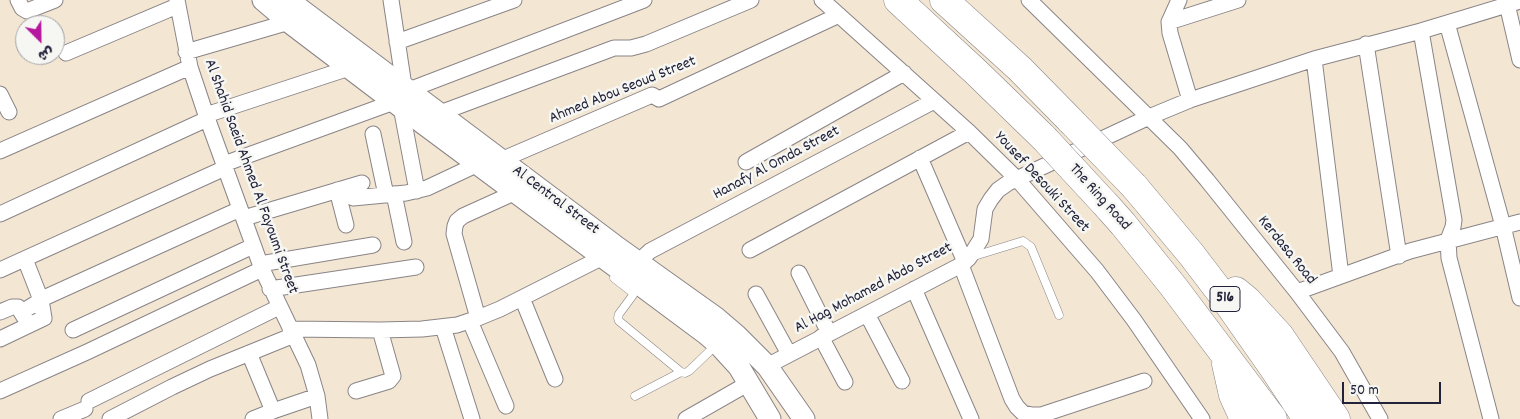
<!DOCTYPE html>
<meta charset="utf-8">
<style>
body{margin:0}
#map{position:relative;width:1520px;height:419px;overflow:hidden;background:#f3e7d3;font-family:Dekko,"Playpen Sans Arabic",sans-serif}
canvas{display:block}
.north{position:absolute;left:15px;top:15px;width:50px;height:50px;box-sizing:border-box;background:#f6f6f2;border:1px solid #a1a1a9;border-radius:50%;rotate:157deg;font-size:14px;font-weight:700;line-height:20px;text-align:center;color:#22223b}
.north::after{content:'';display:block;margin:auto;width:18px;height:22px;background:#b5179e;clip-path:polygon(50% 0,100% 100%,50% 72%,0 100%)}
.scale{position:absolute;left:1342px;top:382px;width:99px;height:22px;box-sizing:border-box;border:2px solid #22223b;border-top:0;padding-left:6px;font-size:15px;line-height:18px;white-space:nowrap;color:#22223b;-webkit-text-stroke:4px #f6f6f2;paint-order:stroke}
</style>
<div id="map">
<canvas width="1520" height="419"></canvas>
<div class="north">ش</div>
<div class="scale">50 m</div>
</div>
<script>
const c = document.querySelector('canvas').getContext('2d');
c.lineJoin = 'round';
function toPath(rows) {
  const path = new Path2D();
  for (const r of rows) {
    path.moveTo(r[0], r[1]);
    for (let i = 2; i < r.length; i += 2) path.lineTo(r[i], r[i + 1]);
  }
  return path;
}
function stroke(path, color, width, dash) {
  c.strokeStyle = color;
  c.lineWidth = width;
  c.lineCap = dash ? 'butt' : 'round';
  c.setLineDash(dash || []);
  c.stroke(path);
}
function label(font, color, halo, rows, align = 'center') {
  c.font = font + ' Dekko,sans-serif';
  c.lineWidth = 5;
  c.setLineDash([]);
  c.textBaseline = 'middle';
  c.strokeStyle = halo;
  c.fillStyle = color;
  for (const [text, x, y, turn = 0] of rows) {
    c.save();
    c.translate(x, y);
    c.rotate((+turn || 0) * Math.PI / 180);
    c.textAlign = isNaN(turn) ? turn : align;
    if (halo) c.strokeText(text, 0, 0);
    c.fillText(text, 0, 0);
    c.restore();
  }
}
const lane = toPath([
 [971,257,1023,241,1031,247,1059,315],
 [614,278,632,292,633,295,619,314,618,318,619,321,681,372],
 [635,396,681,372,685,373,689,371,716,345]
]);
const street = toPath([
 [18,0,22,8,27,11,55,0],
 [177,0,190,67,206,115,262,269,308,365,317,396,320,419],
 [391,0,404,86],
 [822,0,969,132,1017,179,1097,271,1134,320,1202,419],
 [1029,0,1180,148,1207,180,1297,292,1342,352,1380,419],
 [1179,0,1169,22,1170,33,1190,100],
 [1507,4,1520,60],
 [1169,22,1238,0],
 [1447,23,1503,226,1520,298],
 [1421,31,1454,220,1453,227,1448,240,1449,258,1491,419],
 [397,42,514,0],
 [1366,44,1399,256],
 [186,52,289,22],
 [66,53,177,6],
 [1314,59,1341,276],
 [409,90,644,0],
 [0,94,9,112],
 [401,107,417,191],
 [440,113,614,48,631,48,646,44,751,0],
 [206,115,349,68],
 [373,134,386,195],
 [0,151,190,67],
 [920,158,965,262],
 [501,160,652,95,659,99,839,15],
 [746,162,904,73],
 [224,164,394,102],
 [337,190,346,225],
 [394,194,404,242],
 [353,198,406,193,427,188,478,164],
 [0,214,207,119],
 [244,218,362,183],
 [750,250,969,132],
 [638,262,650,251,934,101],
 [260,264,373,245],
 [961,265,1012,399,1017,407,1023,413,1032,415,1041,415,1144,381],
 [0,270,225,168],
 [799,273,829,333],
 [270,289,416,267],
 [914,289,971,419],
 [1297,292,1410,251,1520,222],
 [756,294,789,354],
 [522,298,555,379],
 [0,312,12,307,18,307,26,320],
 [22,312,46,297,240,209],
 [867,314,902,381],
 [478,318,454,234,455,226,457,221,463,216,516,192],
 [470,321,506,406],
 [443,327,472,419],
 [290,329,380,330,422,329,457,325,478,318,500,309,603,257],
 [73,330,253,246],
 [821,337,845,382],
 [0,339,44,318,41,300,25,259],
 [249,353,273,411],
 [767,366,961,265,969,258,981,239,985,209,991,199,998,190,1008,183,1149,117,1190,100,1314,59,1421,31,1520,1],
 [0,391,87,352,262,269],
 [356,391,389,381,393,376,380,330],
 [89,401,279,307],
 [61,419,85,409],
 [110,419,172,387,210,369,294,335],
 [253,419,273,411,317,396],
 [686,419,749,383]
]);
const secondary = toPath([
 [263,0,289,22,401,107,705,333,718,344,739,367,770,419],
 [288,0,614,245,715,317,736,335,767,366,804,419]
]);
const highway = toPath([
 [898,0,976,72,1044,138],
 [944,0,1020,69,1071,121],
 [1134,186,1191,254,1220,292,1274,369,1307,419],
 [1107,206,1123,224,1173,286,1273,419],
 [1236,291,1247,300,1280,336,1336,419],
 [1226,364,1233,395,1244,419]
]);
stroke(lane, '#8a8487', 9);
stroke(street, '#8a8487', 17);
stroke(secondary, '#8a8487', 23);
stroke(highway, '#8a8487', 29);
stroke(lane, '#fff', 8);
stroke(street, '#fff', 15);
stroke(secondary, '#fff', 21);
stroke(highway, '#fff', 28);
const highwayBridge = toPath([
 [1071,121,1134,186],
 [1044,138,1107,206]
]);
stroke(highwayBridge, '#8a8487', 29, []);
stroke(highwayBridge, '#fff', 28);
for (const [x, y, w] of [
 [1225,299,30]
]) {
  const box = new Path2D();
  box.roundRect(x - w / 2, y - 12.5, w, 25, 4);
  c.fillStyle = '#f6f6f2';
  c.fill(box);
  stroke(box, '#22223b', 1);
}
label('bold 15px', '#22223b', null, [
 ["516",1225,299]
]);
label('16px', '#22223b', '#f6f6f2', [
 ["Ahmed Abou Seoud Street",623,91,-22],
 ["Hanafy Al Omda Street",777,164,-28],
 ["Al Shahid Saeid Ahmed Al Fayoumi Street",250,177,70],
 ["Yousef Desouki Street",1041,183,47],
 ["The Ring Road",1099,198,48],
 ["Al Central Street",555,201,37],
 ["Kerdasa Road",1286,251,51],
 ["Al Hag Mohamed Abdo Street",874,289,-28]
]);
</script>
